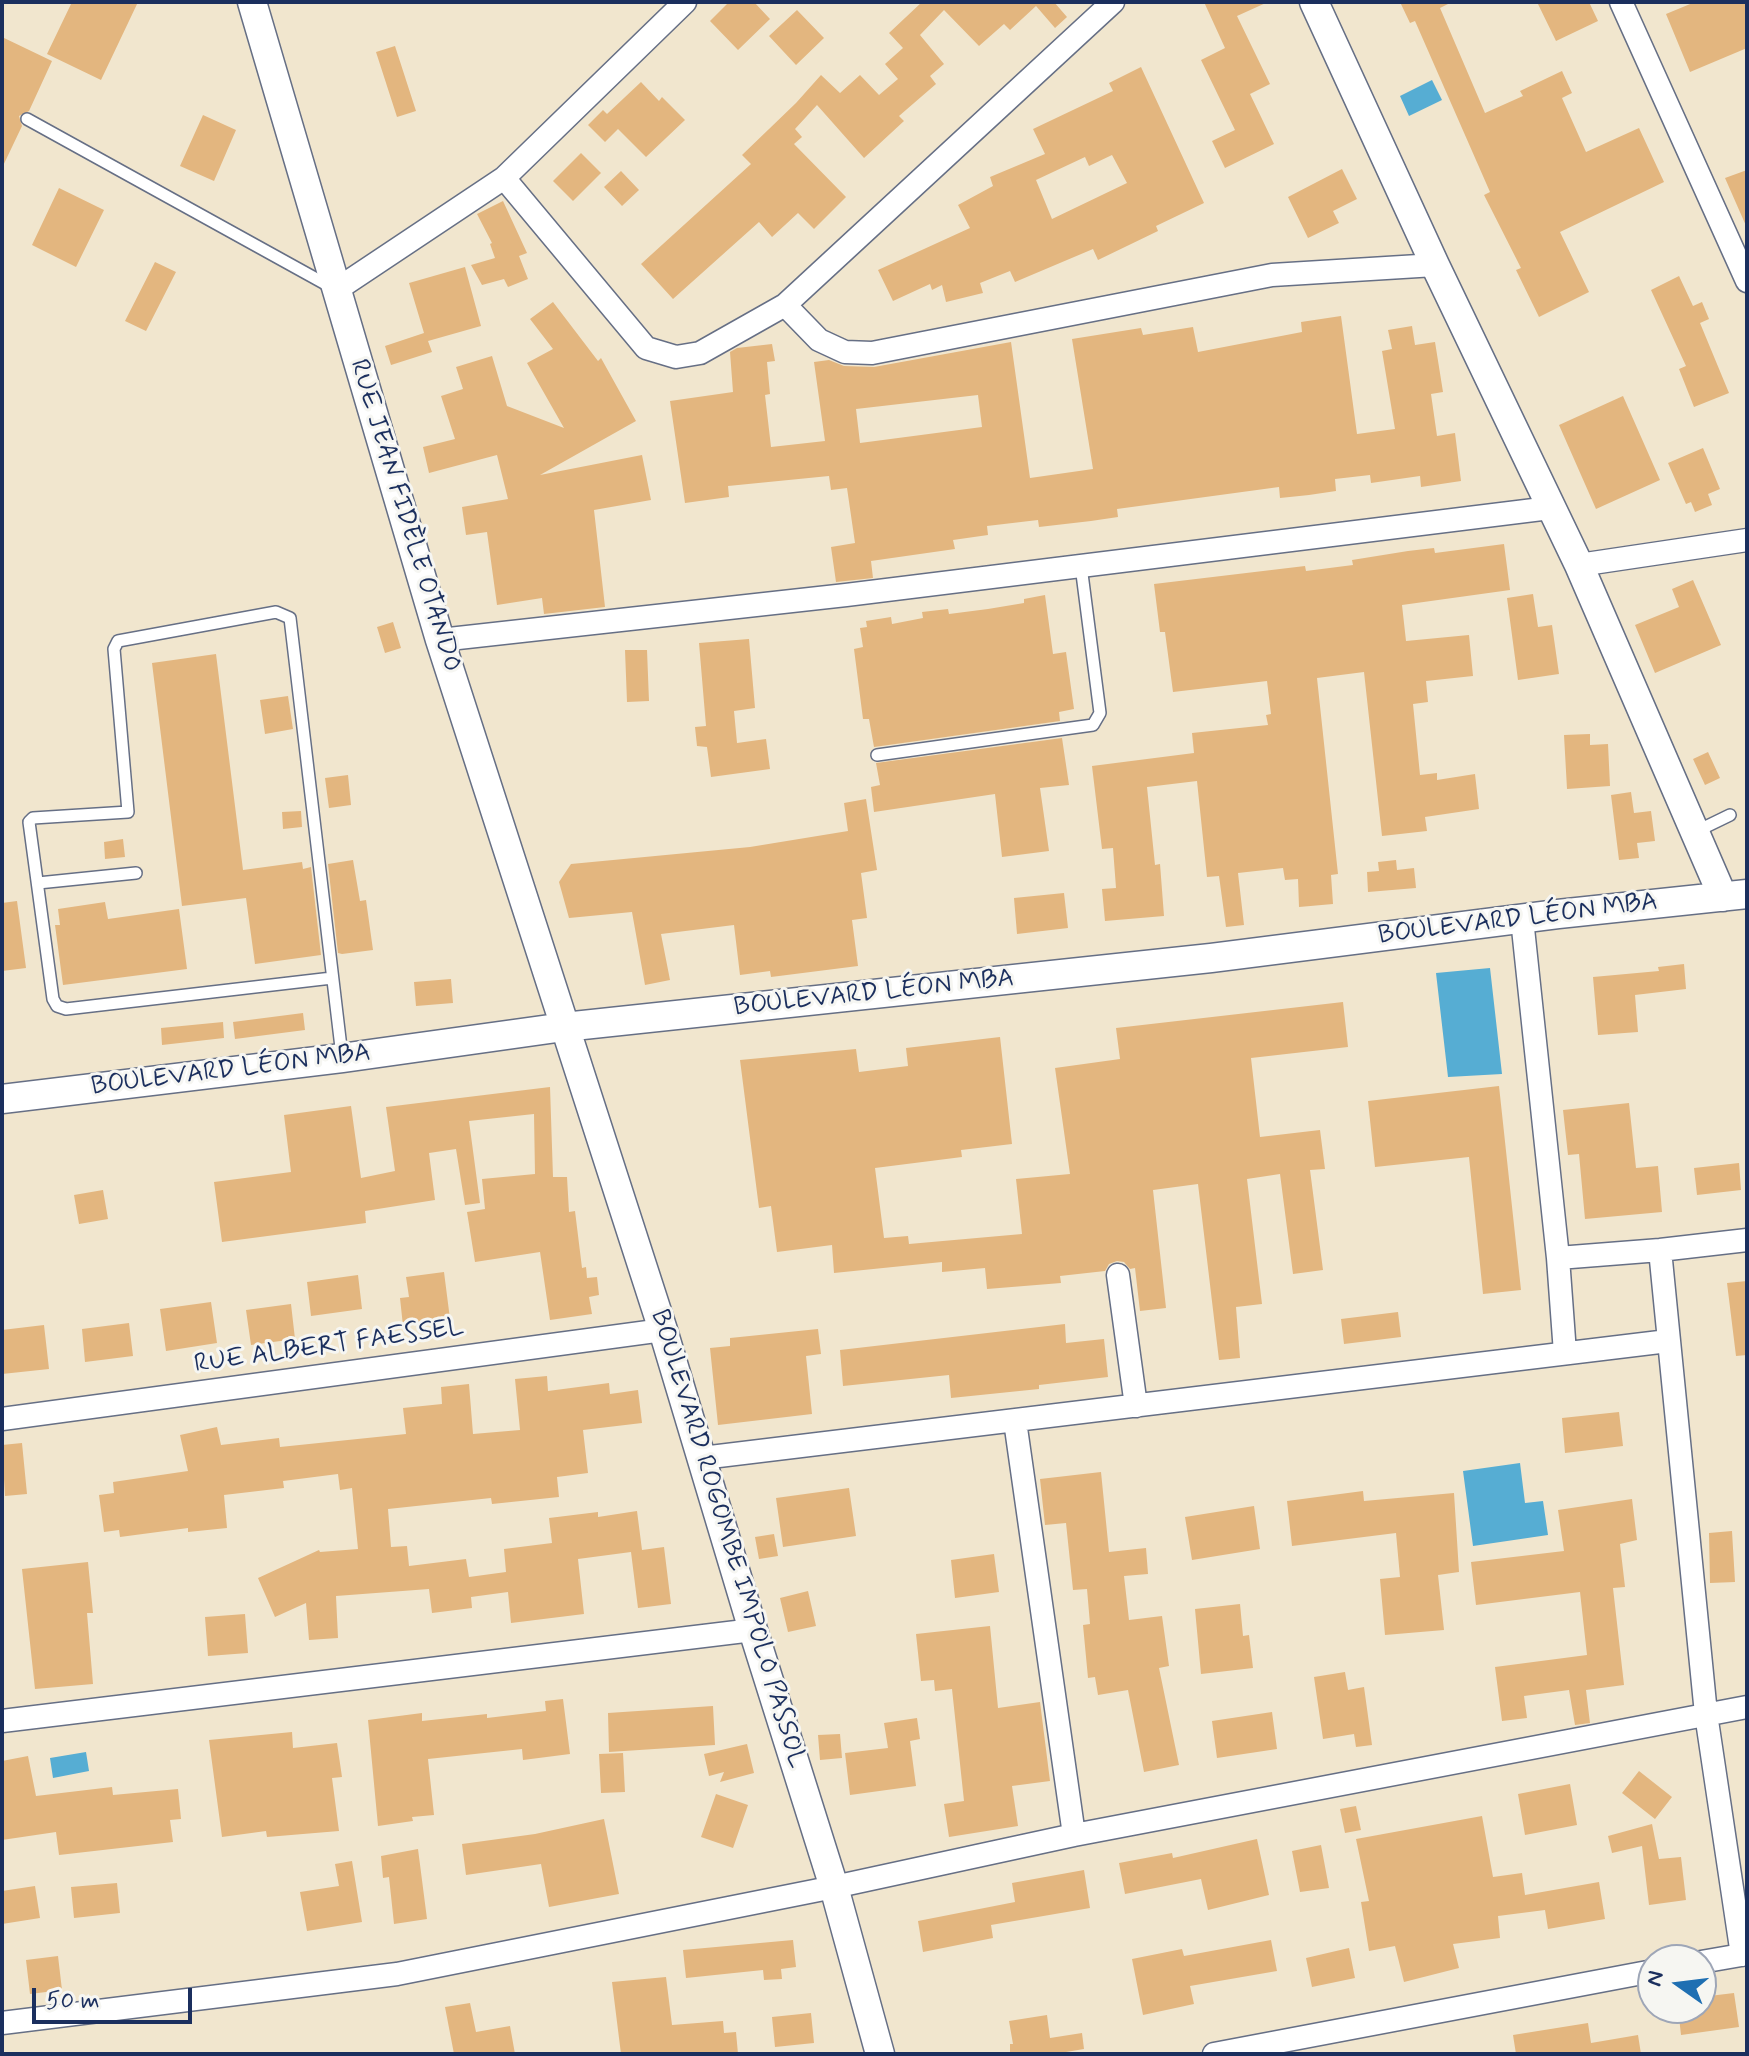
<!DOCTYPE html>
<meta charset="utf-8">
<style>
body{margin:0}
#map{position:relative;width:1749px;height:2056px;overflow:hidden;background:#f1e6ce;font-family:Mynerve,sans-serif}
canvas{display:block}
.frame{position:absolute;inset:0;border:4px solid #1b2f5e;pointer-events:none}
.north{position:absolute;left:1637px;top:1944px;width:80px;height:80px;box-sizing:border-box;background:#f6f6f2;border:2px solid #9ea6b7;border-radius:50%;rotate:284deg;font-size:22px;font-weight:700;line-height:32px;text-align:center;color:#1b2f5e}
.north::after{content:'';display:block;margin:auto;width:28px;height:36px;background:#1f6fb2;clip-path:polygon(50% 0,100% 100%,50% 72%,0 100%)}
.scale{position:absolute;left:32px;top:1988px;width:160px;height:36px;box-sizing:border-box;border:4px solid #1b2f5e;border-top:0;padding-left:10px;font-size:24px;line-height:28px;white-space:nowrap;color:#1b2f5e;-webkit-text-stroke:6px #f6f6f2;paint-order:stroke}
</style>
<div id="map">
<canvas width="1749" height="2056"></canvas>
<div class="frame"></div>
<div class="north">N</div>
<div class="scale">50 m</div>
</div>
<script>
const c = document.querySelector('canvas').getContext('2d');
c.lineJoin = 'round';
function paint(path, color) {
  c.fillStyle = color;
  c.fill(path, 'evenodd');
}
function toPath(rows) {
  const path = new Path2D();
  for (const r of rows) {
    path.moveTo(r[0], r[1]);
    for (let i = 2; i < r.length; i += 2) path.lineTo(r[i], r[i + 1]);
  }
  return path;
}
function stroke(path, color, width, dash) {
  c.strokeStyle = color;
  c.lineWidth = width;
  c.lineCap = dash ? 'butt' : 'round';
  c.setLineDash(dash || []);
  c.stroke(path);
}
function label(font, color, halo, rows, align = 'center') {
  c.font = font + ' Mynerve,sans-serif';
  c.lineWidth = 6;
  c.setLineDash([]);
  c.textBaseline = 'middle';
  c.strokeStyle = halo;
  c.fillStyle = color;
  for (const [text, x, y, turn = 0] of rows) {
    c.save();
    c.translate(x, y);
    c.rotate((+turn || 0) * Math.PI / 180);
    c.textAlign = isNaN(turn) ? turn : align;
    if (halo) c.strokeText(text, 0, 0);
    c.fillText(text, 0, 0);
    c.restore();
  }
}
paint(toPath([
 [1432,80,1442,100,1409,116,1400,96],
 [1490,968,1502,1074,1448,1077,1436,973],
 [1520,1463,1525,1503,1543,1501,1548,1535,1473,1546,1463,1471],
 [86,1752,89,1771,53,1778,50,1758]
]), '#56add3');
paint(toPath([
 [72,2,138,2,101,80,47,54],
 [729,2,754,2,770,19,738,50,710,21],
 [922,2,1054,2,1067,17,1055,28,1036,6,1010,30,1004,24,979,46,944,10,920,35,944,64,930,76,936,84,899,116,904,121,864,158,817,105,795,129,802,137,794,144,846,197,814,229,798,213,772,237,759,222,673,299,641,264,751,164,742,155,796,103,821,75,840,93,860,75,879,95,898,79,885,64,903,48,889,33],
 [1204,2,1268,2,1237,16,1270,84,1250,94,1274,144,1225,168,1212,141,1235,130,1201,60,1225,48],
 [1400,2,1452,2,1440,8,1485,113,1523,96,1520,91,1562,71,1572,93,1562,98,1586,152,1639,128,1664,182,1560,232,1589,292,1539,317,1516,270,1521,268,1484,195,1490,192,1415,21,1410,23],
 [1537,2,1589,2,1598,21,1556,41],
 [1695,2,1747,2,1747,48,1690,72,1666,14],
 [797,10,824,38,796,65,769,36],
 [2,37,52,61,29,111,19,116,22,126,2,168],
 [395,46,416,111,397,117,376,52],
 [1141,67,1204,203,1156,226,1158,231,1098,260,1093,249,1015,282,1010,271,980,283,983,293,946,302,942,285,932,290,930,284,893,301,878,270,970,228,958,205,993,186,990,177,1045,154,1033,129,1113,91,1109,83],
 [1112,155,1127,183,1052,219,1036,180,1085,157,1089,166],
 [641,82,659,101,662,97,685,120,646,157,618,129,605,142,588,125,603,110,607,114],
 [203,115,236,130,214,181,180,166],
 [581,153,601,173,573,201,553,181],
 [1342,169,1357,199,1333,211,1339,223,1308,238,1288,197],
 [1747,170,1747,228,1725,178],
 [621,171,639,190,622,206,604,187],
 [59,188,104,210,76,267,32,245],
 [503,201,527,253,519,256,528,279,508,287,504,279,482,285,471,265,495,258,490,244,492,243,477,214],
 [155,262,176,272,146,331,125,321],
 [465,267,481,326,428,341,432,352,391,365,385,346,424,333,409,283],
 [1679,276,1693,306,1702,302,1709,319,1700,323,1729,393,1694,407,1679,369,1686,366,1651,290],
 [553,302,598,361,601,358,636,421,540,475,642,455,651,500,594,510,605,607,544,614,542,598,497,605,487,532,466,535,462,507,508,499,497,455,429,473,423,447,455,439,441,396,463,389,456,367,492,356,507,406,564,428,527,363,553,349,530,319],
 [1341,316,1357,434,1395,429,1382,351,1392,349,1388,330,1412,326,1415,345,1435,342,1443,392,1431,394,1437,436,1455,433,1461,481,1421,487,1420,476,1371,483,1370,475,1335,479,1336,491,1309,495,1280,498,1279,487,1117,509,1118,517,1091,521,1039,527,1038,520,987,526,988,535,953,540,955,549,871,561,873,578,836,582,831,547,855,543,847,488,831,490,829,476,728,486,729,497,685,503,670,401,733,392,730,352,737,348,772,344,775,361,767,362,770,394,765,395,771,447,825,441,814,362,829,360,844,366,874,367,1011,342,1030,478,1093,469,1072,339,1141,328,1143,335,1193,327,1198,352,1302,332,1301,322],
 [978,395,982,427,860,443,856,409],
 [1623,396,1660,480,1596,509,1559,425],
 [1703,448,1720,489,1708,494,1712,505,1695,512,1691,502,1686,504,1668,463],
 [1504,544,1510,590,1402,605,1406,641,1469,635,1473,676,1426,681,1428,702,1413,704,1420,775,1437,773,1437,780,1475,774,1479,809,1425,817,1427,831,1382,836,1364,672,1317,678,1338,874,1331,875,1333,904,1299,907,1298,879,1285,880,1283,868,1238,873,1244,925,1226,927,1219,876,1207,877,1197,781,1147,787,1155,865,1160,864,1164,916,1105,921,1102,889,1116,888,1113,848,1102,849,1092,766,1194,753,1192,733,1268,725,1266,715,1271,714,1267,681,1173,692,1165,632,1160,632,1154,584,1305,566,1306,571,1353,565,1352,560,1408,551,1434,548,1435,553],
 [1693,580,1721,645,1655,673,1635,625,1679,607,1672,589],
 [1533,594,1538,627,1552,625,1559,674,1518,680,1507,598],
 [1045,595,1053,654,1066,652,1074,709,1059,712,1060,721,874,747,869,719,863,719,854,649,863,647,860,628,867,627,866,621,891,617,892,624,923,618,922,612,948,609,949,614,988,609,1024,603,1024,599],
 [393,622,401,648,385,653,377,627],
 [749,639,755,708,734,711,737,743,766,739,770,769,711,777,707,747,697,746,695,727,706,726,699,643],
 [625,650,647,650,649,701,627,702],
 [216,654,243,870,302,862,303,869,311,867,321,955,255,964,246,898,182,906,152,663],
 [288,696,293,729,265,734,260,700],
 [1590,734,1590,745,1608,744,1610,786,1567,789,1564,735],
 [1062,738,1069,785,1040,788,1049,851,1002,857,995,794,874,812,871,787,880,785,876,763],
 [1708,752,1720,778,1705,785,1693,759],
 [348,775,351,805,329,808,325,778],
 [1631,792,1634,813,1651,811,1655,841,1637,843,1639,858,1619,860,1611,795],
 [866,799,877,870,861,873,867,918,852,920,858,966,771,977,770,971,740,975,734,925,661,934,670,980,645,985,632,912,569,918,559,882,571,864,750,847,848,831,844,803],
 [301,811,302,827,283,829,282,812],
 [123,839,125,857,105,859,104,842],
 [353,860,360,901,366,900,373,950,342,954,338,953,328,864],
 [1396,860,1397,870,1414,868,1416,888,1368,892,1367,872,1379,871,1378,862],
 [1064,893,1068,928,1017,934,1014,898],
 [17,901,26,968,2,971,2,903],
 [105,902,108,919,179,909,187,969,63,985,55,925,60,925,58,909],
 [1684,964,1686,989,1635,995,1638,1032,1598,1035,1593,977,1659,971,1658,967],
 [451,979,453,1003,416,1006,414,982],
 [1343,1002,1348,1047,1251,1058,1260,1137,1320,1130,1325,1169,1310,1170,1323,1270,1293,1274,1280,1174,1247,1179,1262,1304,1236,1307,1240,1358,1219,1360,1198,1184,1153,1190,1166,1308,1140,1311,1135,1268,1130,1269,1124,1262,1117,1261,1109,1264,1105,1271,1060,1276,1061,1283,987,1289,985,1268,942,1272,942,1262,834,1273,832,1245,777,1252,771,1206,759,1208,740,1060,856,1049,859,1072,908,1066,906,1048,1000,1037,1012,1144,961,1150,962,1157,875,1168,884,1238,908,1236,909,1244,1022,1234,1016,1179,1070,1174,1055,1068,1120,1059,1116,1028],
 [303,1013,305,1030,235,1039,233,1022],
 [223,1022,224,1038,162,1045,161,1028],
 [1499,1086,1521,1290,1483,1294,1469,1157,1375,1167,1368,1101],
 [550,1087,553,1177,567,1177,569,1212,575,1211,582,1268,586,1267,587,1278,597,1277,599,1295,589,1297,592,1314,550,1320,540,1252,475,1262,467,1212,485,1209,482,1179,535,1174,534,1114,469,1121,480,1203,465,1205,456,1149,429,1153,435,1200,365,1211,366,1223,222,1242,214,1182,291,1172,284,1115,351,1106,361,1178,395,1171,386,1107],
 [1629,1103,1636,1168,1658,1166,1662,1212,1585,1219,1579,1154,1568,1155,1563,1110],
 [1739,1163,1741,1190,1697,1195,1694,1168],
 [103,1190,108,1219,79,1224,74,1195],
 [444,1272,450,1319,403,1326,400,1298,409,1297,406,1277],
 [358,1275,362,1309,311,1316,307,1282],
 [1747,1281,1747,1355,1736,1356,1727,1283],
 [211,1302,217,1343,166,1351,160,1309],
 [291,1304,295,1339,251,1345,246,1310],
 [1398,1312,1401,1337,1344,1344,1341,1319],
 [129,1323,133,1356,85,1362,82,1329],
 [1065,1324,1066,1343,1104,1339,1108,1377,1039,1385,1039,1389,951,1398,949,1375,843,1386,840,1350],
 [44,1325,49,1369,2,1374,2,1330],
 [818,1329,821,1354,806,1356,812,1414,718,1425,710,1348,730,1346,730,1338],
 [547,1376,548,1391,609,1383,610,1394,638,1390,642,1423,583,1430,588,1473,557,1477,559,1497,492,1504,491,1498,388,1509,391,1547,407,1546,409,1566,466,1559,469,1577,506,1572,504,1549,552,1543,549,1518,598,1512,598,1517,637,1511,642,1550,664,1547,671,1604,638,1608,631,1552,578,1559,584,1614,511,1623,508,1592,471,1597,472,1608,432,1613,429,1589,336,1596,338,1638,309,1640,306,1603,275,1617,258,1578,319,1550,320,1552,358,1549,352,1488,340,1490,338,1474,283,1481,284,1488,224,1495,227,1528,188,1532,188,1528,120,1537,119,1530,104,1532,99,1495,114,1493,113,1482,188,1471,180,1435,217,1427,221,1445,279,1438,280,1447,406,1434,403,1408,442,1404,441,1387,469,1384,473,1434,520,1430,515,1379],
 [1619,1412,1623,1446,1565,1453,1562,1418],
 [22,1443,27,1494,5,1496,2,1445],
 [1101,1472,1109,1552,1146,1548,1148,1574,1124,1576,1129,1620,1162,1616,1169,1666,1159,1668,1179,1765,1144,1772,1128,1690,1098,1695,1095,1677,1088,1678,1083,1625,1090,1624,1087,1589,1073,1590,1066,1523,1045,1525,1040,1479],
 [849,1488,856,1536,783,1547,776,1498],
 [1363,1491,1364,1501,1454,1493,1459,1572,1438,1575,1444,1630,1385,1635,1380,1579,1400,1577,1396,1533,1292,1546,1287,1501],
 [1632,1499,1637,1540,1620,1544,1625,1587,1613,1588,1624,1685,1586,1690,1590,1723,1575,1725,1569,1690,1524,1696,1527,1718,1502,1721,1495,1667,1587,1655,1580,1592,1476,1605,1471,1562,1564,1551,1558,1510],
 [1254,1506,1260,1549,1192,1560,1185,1517],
 [1732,1531,1735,1582,1710,1583,1709,1533],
 [774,1534,778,1556,759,1559,755,1537],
 [994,1554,999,1592,955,1598,951,1560],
 [88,1562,93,1613,87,1613,93,1684,35,1689,22,1569],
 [808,1591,816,1626,788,1632,780,1598],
 [1240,1604,1243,1636,1249,1635,1253,1668,1201,1674,1195,1609],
 [245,1614,248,1653,208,1656,205,1617],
 [990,1626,998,1708,1040,1702,1050,1781,1012,1786,1018,1826,949,1837,944,1804,964,1801,952,1689,935,1691,934,1680,921,1681,916,1634],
 [1345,1672,1348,1690,1364,1687,1372,1745,1356,1747,1354,1734,1323,1739,1314,1677],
 [563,1699,570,1754,523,1760,522,1749,428,1759,434,1815,412,1817,413,1821,378,1826,368,1720,422,1713,422,1721,487,1714,487,1718,546,1711,545,1701],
 [713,1706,715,1745,609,1752,608,1713],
 [1272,1712,1277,1749,1217,1758,1212,1721],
 [917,1718,920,1739,910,1741,916,1786,850,1795,845,1753,888,1748,884,1723],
 [292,1732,293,1748,337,1743,342,1777,332,1778,339,1831,267,1837,266,1831,222,1837,209,1740],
 [840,1734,842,1758,820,1760,818,1735],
 [747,1744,754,1773,720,1782,724,1772,709,1776,704,1754],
 [623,1753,625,1792,601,1793,599,1754],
 [28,1756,36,1796,112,1787,113,1795,178,1789,181,1819,170,1820,173,1842,59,1855,56,1832,2,1840,2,1761],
 [1639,1771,1672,1797,1655,1819,1622,1793],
 [1570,1784,1577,1825,1525,1835,1518,1794],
 [716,1794,748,1805,733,1848,701,1837],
 [1356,1806,1361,1830,1345,1833,1340,1809],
 [1482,1816,1493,1877,1522,1873,1525,1895,1599,1882,1605,1919,1548,1929,1545,1910,1498,1916,1500,1938,1453,1944,1459,1968,1404,1982,1395,1946,1369,1951,1361,1902,1369,1901,1356,1839],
 [604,1819,619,1894,549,1907,541,1864,466,1875,462,1844,535,1834],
 [1652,1824,1659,1859,1681,1857,1686,1900,1649,1905,1642,1846,1612,1853,1608,1836],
 [1257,1839,1269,1895,1208,1910,1201,1879,1125,1894,1119,1863,1172,1853,1173,1858],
 [1321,1845,1329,1888,1300,1892,1292,1851],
 [418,1849,427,1919,394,1924,389,1877,383,1878,381,1856],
 [352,1861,362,1922,307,1931,300,1892,339,1886,335,1864],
 [1084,1870,1090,1908,991,1925,993,1938,923,1952,918,1921,1015,1902,1012,1883],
 [117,1883,120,1913,74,1918,71,1887],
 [35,1886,40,1918,2,1924,2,1891],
 [793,1940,796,1967,781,1969,782,1979,764,1980,763,1970,686,1978,683,1950],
 [1271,1940,1277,1971,1190,1986,1194,2004,1143,2015,1132,1959,1182,1949,1184,1956],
 [1349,1948,1355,1978,1312,1987,1306,1958],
 [58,1956,62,1990,30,1994,26,1960],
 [666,1977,672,2025,723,2021,724,2033,736,2032,738,2054,621,2054,612,1982],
 [1734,1993,1739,2027,1681,2035,1678,2008,1701,2008,1701,1997],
 [470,2003,476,2032,510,2026,515,2054,454,2054,445,2007],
 [811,2013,814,2043,775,2047,772,2017],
 [1047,2015,1050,2038,1082,2033,1084,2049,1054,2054,1010,2054,1010,2044,1013,2044,1009,2021],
 [1588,2023,1591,2043,1638,2035,1641,2054,1516,2054,1513,2035]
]), '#e3b67f');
const service = toPath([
 [27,119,331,287],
 [877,755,1093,725,1100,713,1081,566],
 [1695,832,1730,815],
 [38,883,136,873],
 [332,978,66,1009,57,1006,53,999,29,822,33,818,128,812,114,649,118,641,276,612,290,618,342,1056]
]);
const minor = toPath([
 [1621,2,1747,281],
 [504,178,646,348,676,357,700,353,785,305,1113,2],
 [336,290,504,178,685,2],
 [785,305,819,340,845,352,872,353,1272,275,1435,265],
 [1579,565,1747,540],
 [440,640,846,595,1550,508],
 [1522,919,1558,1258,1565,1353],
 [1660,1250,1706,1714,1742,1955],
 [1558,1258,1660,1250,1747,1240],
 [1118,1275,1136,1406],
 [2,1419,663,1330],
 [1015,1421,1074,1835],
 [702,1458,1668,1341],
 [2,1721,753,1630],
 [1701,1962,1747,1954],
 [2,2023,397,1974,834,1887,1074,1835,1747,1707],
 [1214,2054,1653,1971]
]);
const tertiary = toPath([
 [252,2,440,640,663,1330,753,1630,834,1887,880,2054],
 [1314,2,1435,265,1579,565,1723,897],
 [2,1099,342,1058,564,1027,1211,958,1558,914,1747,894]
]);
stroke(service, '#666f85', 14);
stroke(minor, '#666f85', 25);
stroke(tertiary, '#666f85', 31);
stroke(service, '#fff', 11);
stroke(minor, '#fff', 22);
stroke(tertiary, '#fff', 28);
label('26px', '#1b2f5e', '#f6f6f2', [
 ["RUE JEAN FIDÈLE OTANDO",404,516,73],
 ["BOULEVARD LÉON MBA",1518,920,-7],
 ["BOULEVARD LÉON MBA",874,994,-6],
 ["BOULEVARD LÉON MBA",231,1071,-7],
 ["RUE ALBERT FAESSEL",329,1347,-8],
 ["BOULEVARD ROGOMBE IMPOLO PASSOL",727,1539,73]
]);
</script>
